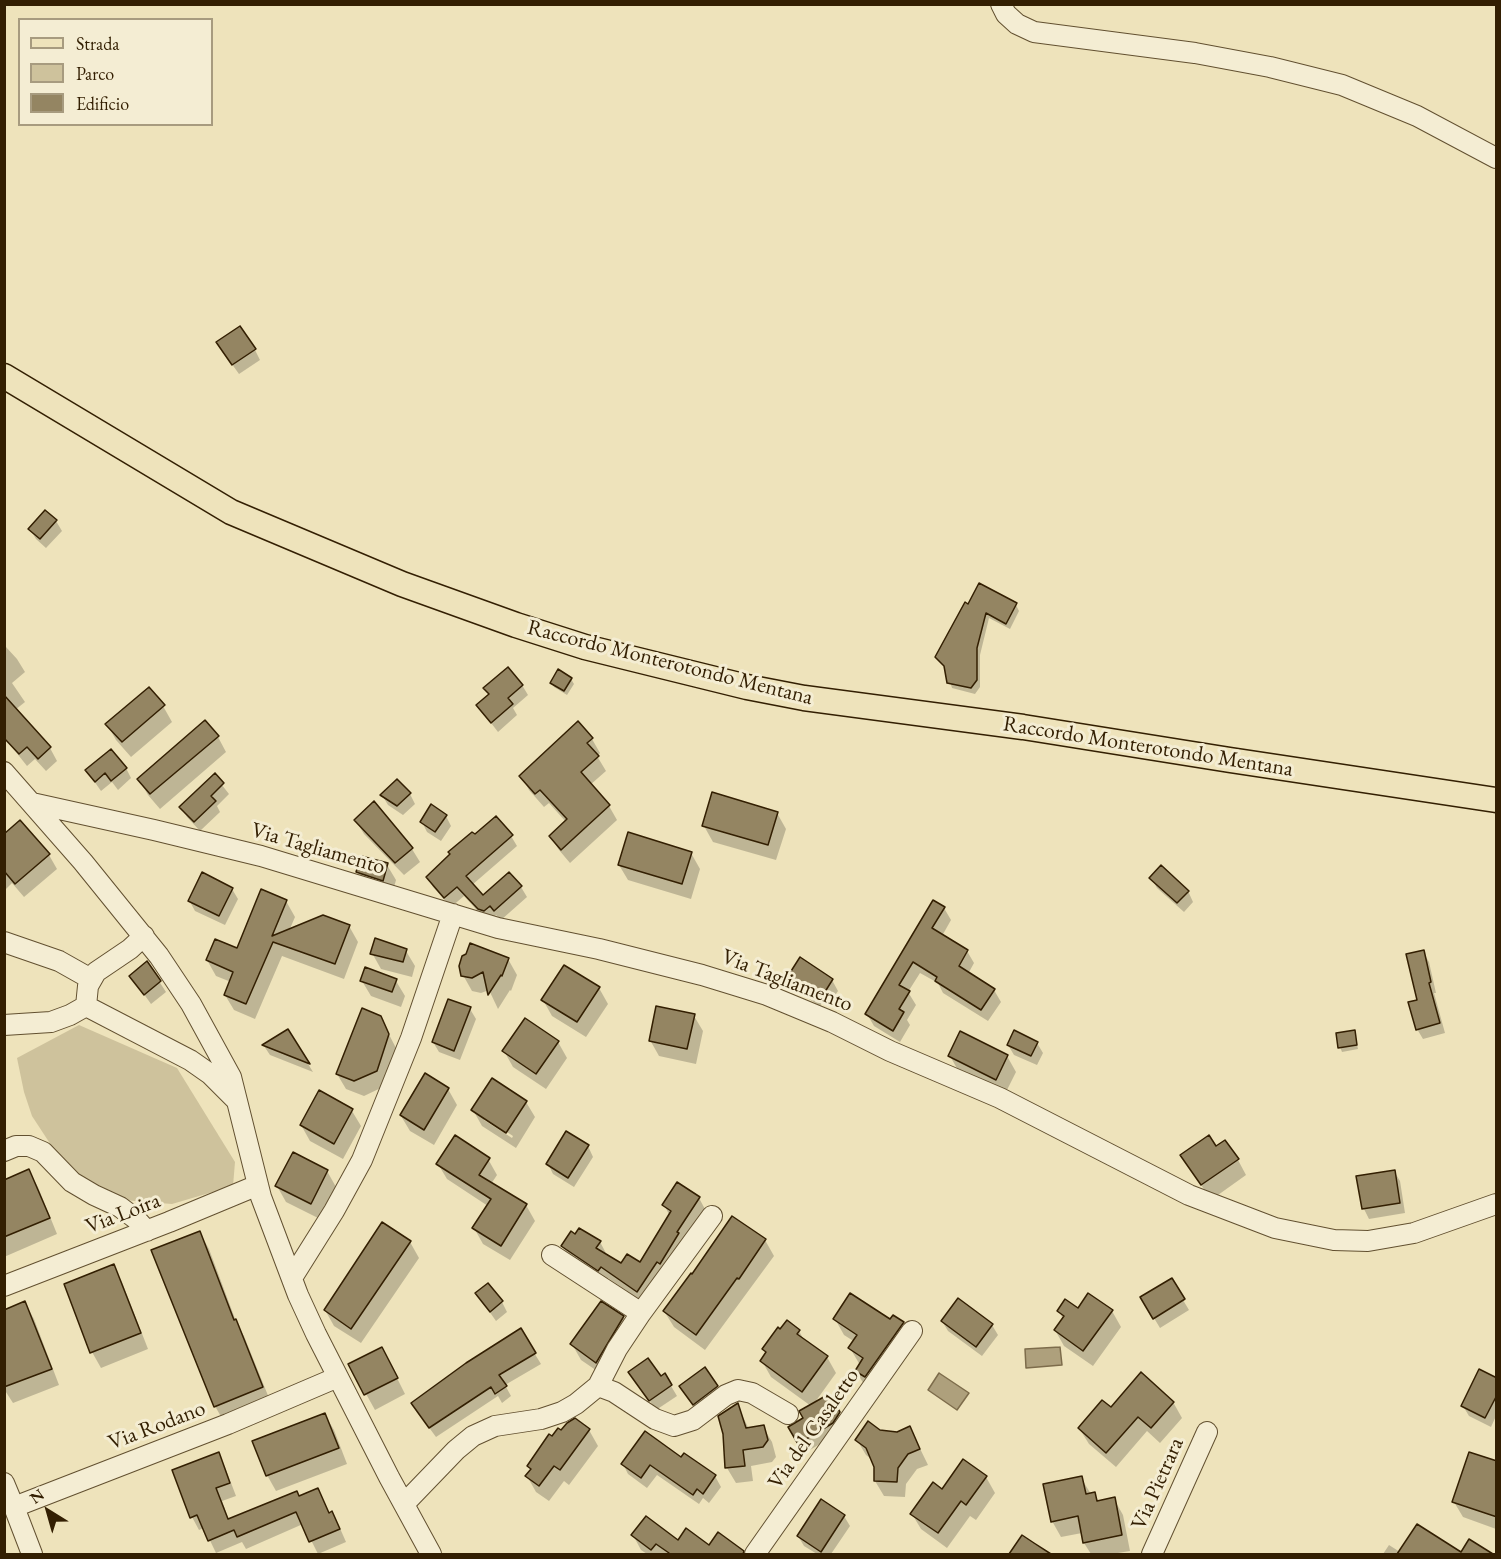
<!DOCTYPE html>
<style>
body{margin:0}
#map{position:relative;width:1501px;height:1559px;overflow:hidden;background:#eee3bb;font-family:"EB Garamond",serif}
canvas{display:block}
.frame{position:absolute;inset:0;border:6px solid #331f02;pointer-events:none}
.legend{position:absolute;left:18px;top:18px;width:195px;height:108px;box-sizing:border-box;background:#f4edd3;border:2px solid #a79b7f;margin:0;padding:8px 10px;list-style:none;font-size:18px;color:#331f02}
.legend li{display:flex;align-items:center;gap:12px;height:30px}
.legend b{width:30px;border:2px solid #a79b7f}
.north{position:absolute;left:18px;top:1481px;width:60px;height:60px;-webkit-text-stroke:4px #f4edd3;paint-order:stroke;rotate:323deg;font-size:16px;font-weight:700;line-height:24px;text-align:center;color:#331f02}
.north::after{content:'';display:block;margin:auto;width:21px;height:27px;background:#331f02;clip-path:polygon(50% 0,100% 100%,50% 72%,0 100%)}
</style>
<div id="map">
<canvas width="1501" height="1559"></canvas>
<div class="frame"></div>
<ul class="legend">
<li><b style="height:8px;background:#eee3bb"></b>Strada</li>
<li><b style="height:16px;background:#cec29c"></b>Parco</li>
<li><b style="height:16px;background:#948562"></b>Edificio</li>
</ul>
<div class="north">N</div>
</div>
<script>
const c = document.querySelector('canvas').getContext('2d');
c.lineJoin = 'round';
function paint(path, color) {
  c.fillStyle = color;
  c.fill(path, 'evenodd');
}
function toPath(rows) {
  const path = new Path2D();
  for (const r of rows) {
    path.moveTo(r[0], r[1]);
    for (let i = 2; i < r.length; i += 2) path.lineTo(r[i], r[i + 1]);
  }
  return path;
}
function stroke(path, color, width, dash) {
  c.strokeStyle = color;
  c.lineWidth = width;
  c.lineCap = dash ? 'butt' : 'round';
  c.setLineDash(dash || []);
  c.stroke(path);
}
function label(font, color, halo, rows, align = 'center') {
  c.font = font + ' "EB Garamond",serif';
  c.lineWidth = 6;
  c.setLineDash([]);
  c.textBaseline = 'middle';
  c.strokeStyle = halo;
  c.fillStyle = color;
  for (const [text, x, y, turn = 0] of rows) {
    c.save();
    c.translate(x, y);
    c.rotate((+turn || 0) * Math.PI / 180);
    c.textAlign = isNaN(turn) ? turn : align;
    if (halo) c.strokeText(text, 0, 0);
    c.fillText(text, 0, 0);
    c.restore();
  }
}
paint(toPath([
 [79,1025,177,1068,235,1162,233,1186,172,1204,123,1200,66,1168,32,1116,24,1092,17,1058]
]), '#cec29c');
const water = toPath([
 [1060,1347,1062,1365,1026,1368,1025,1349,1060,1347],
 [939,1373,969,1393,957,1410,928,1390,939,1373]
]);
paint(water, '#aea07c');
stroke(water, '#7d6c4b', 1.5);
paint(toPath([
 [255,350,260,360,239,374,224,353],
 [56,521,62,531,46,548,36,539,30,529],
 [966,604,1016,605,1019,611,1010,629,989,618,980,655,980,687,975,694,952,688,946,669,937,657],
 [6,647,17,659,25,672,12,683,25,702,15,710,50,748,57,761,46,771,35,759,27,766,4,737,4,648],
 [571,679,574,684,567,695,554,687,552,683],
 [522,685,528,695,513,708,517,715,498,732,478,706,490,695,485,688],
 [163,706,172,722,131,757,116,740,107,724],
 [218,737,226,752,160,809,148,795,139,779],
 [592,739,600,753,597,756,606,771,590,785,609,806,617,820,570,863,559,850,550,836,566,822,549,803,544,807,529,790,521,776],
 [126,768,131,778,118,790,112,782,101,791,87,771],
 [214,775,229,794,217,806,220,812,200,831,187,817,181,807],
 [410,794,415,804,403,815,388,805,382,795],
 [777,813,786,829,776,860,713,842,704,826],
 [446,816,451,826,441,841,427,832,422,822],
 [356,821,412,849,420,862,404,875,364,834],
 [4,835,49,855,57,869,24,897,12,883,4,891],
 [511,836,517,846,472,885,483,897,521,887,527,897,501,920,496,915,490,921,485,919,464,896,451,907,433,887,427,877],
 [691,853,700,869,691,899,628,880,619,865],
 [387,865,396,880,392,895,367,888,358,872],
 [1151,878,1188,891,1193,902,1184,912,1157,888],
 [232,889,238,899,225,925,195,911,189,900],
 [286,901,295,917,289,931,349,926,358,942,344,979,282,956,255,1019,234,1010,225,995,231,982,216,976,207,960,238,950],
 [944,908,951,920,942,936,967,951,974,963,968,974,994,990,1001,1002,988,1021,943,993,938,983,920,973,908,992,916,1005,907,1020,910,1025,900,1042,874,1026,867,1014],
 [406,951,415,966,412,977,381,969,372,953],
 [1423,952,1429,962,1436,993,1434,993,1445,1033,1423,1039,1417,1029],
 [508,959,517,975,511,991,510,990,498,1009,489,990,481,993,472,991,463,975],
 [800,959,832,980,838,991,829,1004,824,1000,820,1006,793,989,787,979],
 [147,963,166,992,151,1004,131,976],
 [362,981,396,981,405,996,401,1007,371,996],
 [599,988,608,1004,586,1037,552,1016,543,1000],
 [470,1009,476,1019,460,1060,439,1052,433,1042],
 [694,1016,703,1031,696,1064,659,1056,650,1040],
 [380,1017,397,1050,385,1086,364,1096,346,1089,337,1074],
 [288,1031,313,1072,270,1055,264,1046],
 [1354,1032,1358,1049,1342,1052,1340,1047],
 [558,1042,567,1058,546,1089,513,1067,504,1051],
 [1037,1043,1043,1053,1037,1065,1014,1055,1008,1045],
 [950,1056,1007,1056,1016,1072,1005,1094,959,1072],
 [448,1089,457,1105,434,1145,410,1131,401,1116],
 [526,1102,535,1117,516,1148,482,1126,473,1110],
 [484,1117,513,1136,512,1138,484,1120],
 [352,1111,361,1126,343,1159,310,1141,301,1125],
 [588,1146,593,1157,574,1187,553,1174,548,1164],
 [1216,1148,1238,1160,1246,1175,1211,1200,1182,1156],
 [488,1159,497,1175,491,1184,526,1205,535,1221,510,1260,483,1244,474,1228,488,1206,447,1179,438,1164],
 [29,1171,38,1187,57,1234,4,1257,4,1182],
 [327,1171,336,1187,320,1219,286,1202,277,1186],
 [1394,1171,1400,1181,1405,1213,1369,1219,1364,1209,1358,1178],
 [699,1198,706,1211,644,1303,608,1278,606,1282,570,1259,563,1247,600,1242,607,1255,621,1265,640,1264,670,1216,664,1205],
 [200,1233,209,1249,237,1324,244,1336,271,1403,224,1422,215,1406,153,1251],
 [765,1240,774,1256,705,1350,674,1327,664,1311],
 [410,1242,419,1258,361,1343,334,1326,325,1310],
 [113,1266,122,1282,148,1349,101,1368,92,1352],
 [1171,1280,1189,1310,1160,1328,1142,1298],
 [477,1294,502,1302,507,1312,496,1321],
 [959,1300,992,1325,998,1335,982,1356,948,1331,942,1321],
 [25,1303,34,1319,59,1385,13,1403,4,1389,4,1311],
 [601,1303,623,1317,632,1333,606,1377,581,1360,572,1344],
 [1078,1310,1112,1311,1121,1327,1093,1366,1064,1346,1055,1330,1063,1319,1059,1311],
 [835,1319,891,1321,903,1324,912,1339,865,1386,856,1371,860,1365,850,1348,855,1342,844,1335],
 [520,1330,541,1364,505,1385,511,1396,502,1403,498,1396,436,1437,419,1414],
 [799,1331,805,1342,827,1357,836,1373,813,1405,828,1396,845,1424,838,1433,805,1453,790,1427,805,1418,811,1406,771,1377,762,1361,767,1354,764,1349],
 [390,1364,405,1394,375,1410,350,1365],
 [630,1372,660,1378,671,1386,677,1396,656,1410],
 [1496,1380,1496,1416,1491,1427,1469,1416,1463,1406],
 [717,1386,723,1396,699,1414,680,1387],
 [1173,1402,1182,1418,1160,1443,1147,1431,1116,1467,1089,1444,1079,1428,1111,1409],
 [737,1405,749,1429,763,1427,772,1442,776,1457,772,1462,751,1466,753,1481,736,1483,727,1468],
 [325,1415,334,1430,347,1464,276,1491,267,1475],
 [575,1420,589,1430,598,1446,569,1485,564,1481,549,1501,536,1492,527,1476,531,1470,529,1466],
 [910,1428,928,1465,917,1469,906,1484,905,1497,884,1496,875,1481,874,1461,866,1455,857,1440,879,1431,897,1433],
 [218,1454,225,1467,236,1496,222,1501,229,1520,299,1498,317,1490,330,1514,332,1513,339,1526,346,1542,318,1554,303,1524,246,1549,242,1542,216,1553,204,1528,199,1530,192,1517,174,1471],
 [685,1455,715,1476,721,1487,709,1503,703,1498,699,1504,657,1475,647,1488,628,1474,623,1464,681,1460],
 [963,1461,986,1477,995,1493,976,1520,970,1516,947,1548,921,1529,912,1514,942,1491],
 [1496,1463,1496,1529,1463,1517,1454,1502],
 [1081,1478,1091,1494,1094,1494,1099,1502,1114,1499,1123,1515,1130,1551,1112,1554,1091,1554,1084,1543,1082,1533,1061,1537,1052,1521],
 [844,1516,850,1526,831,1554,817,1554,804,1546,798,1536],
 [1417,1526,1461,1554,1469,1541,1490,1554,1383,1554,1389,1545,1400,1552],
 [633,1535,742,1552,744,1554,647,1554,641,1550],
 [1022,1537,1049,1554,1011,1554]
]), '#0003');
const building = toPath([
 [240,326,256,349,232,365,216,342,240,326],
 [45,510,57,520,40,539,28,529,45,510],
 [979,583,1017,603,1006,624,986,613,977,648,977,680,971,688,947,683,944,666,935,657,965,602,968,604,979,583],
 [508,667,523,685,508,698,513,704,491,723,476,705,489,694,483,688,508,667],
 [558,669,572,678,564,691,550,683,558,669],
 [149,687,165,705,122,742,105,724,149,687],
 [4,695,51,747,38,759,27,747,19,754,4,738,4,695],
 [205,720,219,736,150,794,137,779,205,720],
 [578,721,593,738,587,743,599,756,581,772,610,805,561,850,549,836,567,819,540,790,535,794,519,776,578,721],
 [111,749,127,768,111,781,105,773,95,782,85,770,111,749],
 [215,773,224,783,211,796,216,801,194,822,179,807,215,773],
 [397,779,411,793,397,806,380,795,397,779],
 [712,792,778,812,768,845,702,826,712,792],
 [374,801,413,848,395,863,354,820,374,801],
 [431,804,447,815,435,832,420,822,431,804],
 [496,816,513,835,466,876,483,895,509,872,522,886,494,911,490,906,484,911,478,909,457,887,444,898,426,877,450,854,448,852,472,832,475,834,496,816],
 [20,820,50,854,15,884,4,871,4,834,20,820],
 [628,832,692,852,682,884,618,865,628,832],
 [361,856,388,863,383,881,356,872,361,856],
 [1161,865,1189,891,1177,903,1149,878,1161,865],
 [202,872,233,888,219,916,188,901,202,872],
 [261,889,287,900,272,936,323,915,350,925,335,964,273,942,246,1004,224,995,233,972,206,960,215,939,237,948,261,889],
 [933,900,945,907,932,928,968,950,959,966,995,989,981,1010,935,981,937,977,913,962,899,985,910,991,899,1009,904,1012,893,1031,865,1014,933,900],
 [375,938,407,949,403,962,370,954,375,938],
 [470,943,509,958,502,976,501,975,488,995,483,972,472,978,461,976,459,966,462,956,466,954,470,943],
 [1424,950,1431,982,1429,983,1440,1023,1416,1030,1408,1002,1417,1000,1406,954,1424,950],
 [800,957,833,979,823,995,818,991,814,997,786,979,800,957],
 [147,961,161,981,144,995,129,976,147,961],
 [564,965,600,987,577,1022,541,1000,564,965],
 [365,967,397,979,392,992,360,981,365,967],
 [448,999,471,1007,454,1051,432,1042,448,999],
 [656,1006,695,1014,687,1049,649,1041,656,1006],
 [362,1008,381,1016,389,1034,377,1071,354,1081,336,1074,362,1008],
 [525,1018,559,1041,536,1074,502,1051,525,1018],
 [288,1029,310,1064,262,1045,288,1029],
 [1014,1030,1038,1042,1031,1056,1007,1045,1014,1030],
 [1355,1030,1357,1045,1338,1048,1336,1033,1355,1030],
 [960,1031,1008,1055,996,1080,948,1056,960,1031],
 [425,1073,449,1088,424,1130,400,1115,425,1073],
 [492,1078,527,1101,506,1133,471,1110,492,1078],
 [319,1090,353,1109,334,1144,300,1125,319,1090],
 [566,1131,589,1145,568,1178,546,1164,566,1131],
 [455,1135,490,1158,479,1175,527,1204,501,1246,472,1228,491,1199,436,1164,455,1135],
 [1209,1135,1216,1146,1225,1140,1239,1159,1201,1185,1180,1155,1209,1135],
 [293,1152,328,1170,311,1204,275,1186,293,1152],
 [29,1169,50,1218,4,1237,4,1180,29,1169],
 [1395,1170,1400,1203,1362,1209,1356,1176,1395,1170],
 [677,1182,700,1197,677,1232,679,1233,660,1264,657,1262,637,1292,601,1267,598,1271,561,1246,571,1231,575,1234,579,1228,601,1241,596,1248,621,1263,627,1254,640,1262,671,1211,662,1205,677,1182],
 [732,1216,766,1239,739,1279,737,1278,696,1335,663,1311,691,1273,692,1274,732,1216],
 [382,1222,411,1241,351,1329,324,1310,382,1222],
 [200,1231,234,1320,236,1319,263,1387,214,1407,151,1250,200,1231],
 [114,1264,141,1333,90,1353,64,1284,114,1264],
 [1172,1278,1185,1299,1153,1319,1140,1297,1172,1278],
 [488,1283,503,1301,490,1312,475,1293,488,1283],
 [850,1293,890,1319,893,1315,904,1322,865,1377,855,1371,863,1358,848,1348,857,1335,833,1319,850,1293],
 [1088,1293,1113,1310,1083,1351,1054,1330,1064,1316,1057,1311,1065,1299,1078,1308,1088,1293],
 [958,1298,993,1324,976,1347,941,1321,958,1298],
 [25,1301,52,1369,4,1387,4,1310,25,1301],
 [601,1301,624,1316,596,1363,570,1344,601,1301],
 [787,1320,800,1330,797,1334,828,1356,802,1392,760,1361,766,1352,762,1349,778,1327,780,1329,787,1320],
 [521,1328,536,1353,499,1375,507,1386,495,1394,491,1387,429,1428,411,1403,466,1363,521,1328],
 [382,1347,398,1378,364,1395,348,1364,382,1347],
 [648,1358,661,1376,665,1373,672,1385,649,1401,628,1372,648,1358],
 [705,1367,718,1386,693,1405,679,1386,705,1367],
 [1479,1369,1497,1378,1497,1395,1485,1418,1461,1406,1479,1369],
 [1141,1372,1174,1402,1151,1428,1138,1417,1106,1453,1078,1428,1102,1400,1111,1407,1141,1372],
 [829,1394,840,1412,833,1423,798,1444,788,1427,803,1418,799,1411,829,1394],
 [738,1403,746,1428,764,1425,768,1440,763,1447,743,1450,745,1466,725,1468,723,1434,718,1416,738,1403],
 [325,1413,339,1448,266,1476,252,1441,325,1413],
 [575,1418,590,1429,560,1470,554,1466,539,1486,525,1476,531,1469,527,1466,549,1434,552,1436,558,1428,561,1430,567,1423,575,1418],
 [868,1421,880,1430,897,1432,910,1426,920,1449,908,1454,898,1468,897,1482,874,1481,874,1467,866,1448,855,1440,868,1421],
 [645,1431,681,1457,684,1453,716,1475,703,1494,697,1489,693,1495,650,1465,641,1478,621,1464,645,1431],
 [219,1452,230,1483,216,1488,228,1519,297,1491,299,1496,318,1488,329,1513,332,1511,340,1529,309,1542,296,1512,237,1537,234,1530,208,1541,197,1515,190,1518,172,1470,219,1452],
 [1469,1452,1497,1461,1497,1517,1452,1502,1469,1452],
 [963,1459,987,1476,966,1505,961,1501,938,1533,910,1514,933,1482,942,1489,963,1459],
 [1082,1476,1086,1494,1095,1492,1097,1501,1115,1497,1122,1535,1083,1543,1078,1516,1051,1522,1043,1484,1082,1476],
 [821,1499,845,1515,821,1552,797,1536,821,1499],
 [646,1516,678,1540,686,1528,709,1545,718,1532,744,1551,743,1554,667,1554,669,1553,656,1544,651,1550,631,1535,646,1516],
 [1417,1524,1461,1552,1469,1539,1493,1554,1397,1554,1417,1524],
 [1022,1535,1034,1543,1051,1554,1009,1554,1022,1535]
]);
paint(building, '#948562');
stroke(building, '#331f02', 1.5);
const minor = toPath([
 [1001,4,1006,14,1017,24,1034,32,1195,53,1270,67,1342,85,1417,116,1496,158],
 [4,772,83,862,159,956,191,1004,231,1077,261,1197,298,1295,316,1334,389,1477,431,1554],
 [32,803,154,830,261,856,498,928,599,949,702,975,767,995,832,1022,890,1051,1000,1098,1189,1195,1275,1228,1334,1240,1368,1241,1414,1233,1496,1204],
 [4,942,59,961,91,979],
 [86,1006,190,1060,210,1074,235,1099],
 [86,1006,88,986,96,972,130,949,144,936],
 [4,1025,51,1022,70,1015,86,1006],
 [4,1151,16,1146,29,1146,43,1152,72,1182,94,1195,120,1207,136,1219,147,1231],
 [552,1255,641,1313,617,1349,598,1386],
 [292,1278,334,1211,362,1160,411,1038,453,914],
 [4,1286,169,1222,258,1185],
 [641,1313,712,1216],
 [4,1483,14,1507,228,1424,338,1377],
 [404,1504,456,1450,473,1436,495,1426,541,1419,562,1412,576,1404,598,1386,614,1392,655,1419,674,1426,693,1420,726,1395,738,1390,752,1393,788,1414],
 [14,1507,32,1554],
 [755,1554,912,1331],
 [1152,1554,1207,1432]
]);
const major = toPath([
 [4,376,231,512,402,584,516,625,585,647,747,687,804,698,1023,727,1230,760,1496,800]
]);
stroke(minor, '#625030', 22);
stroke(major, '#331f02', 27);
stroke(minor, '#f4edd3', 20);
stroke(major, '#eee3bb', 24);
label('22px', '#331f02', '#f4edd3', [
 ["Raccordo Monterotondo Mentana",670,663,14],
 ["Raccordo Monterotondo Mentana",1148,747,9],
 ["Via Tagliamento",318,849,16],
 ["Via Tagliamento",787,981,21],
 ["Via Loira",123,1214,-21],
 ["Via Rodano",157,1426,-21],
 ["Via del Casaletto",814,1429,-55],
 ["Via Pietrara",1158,1484,-66]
]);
</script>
